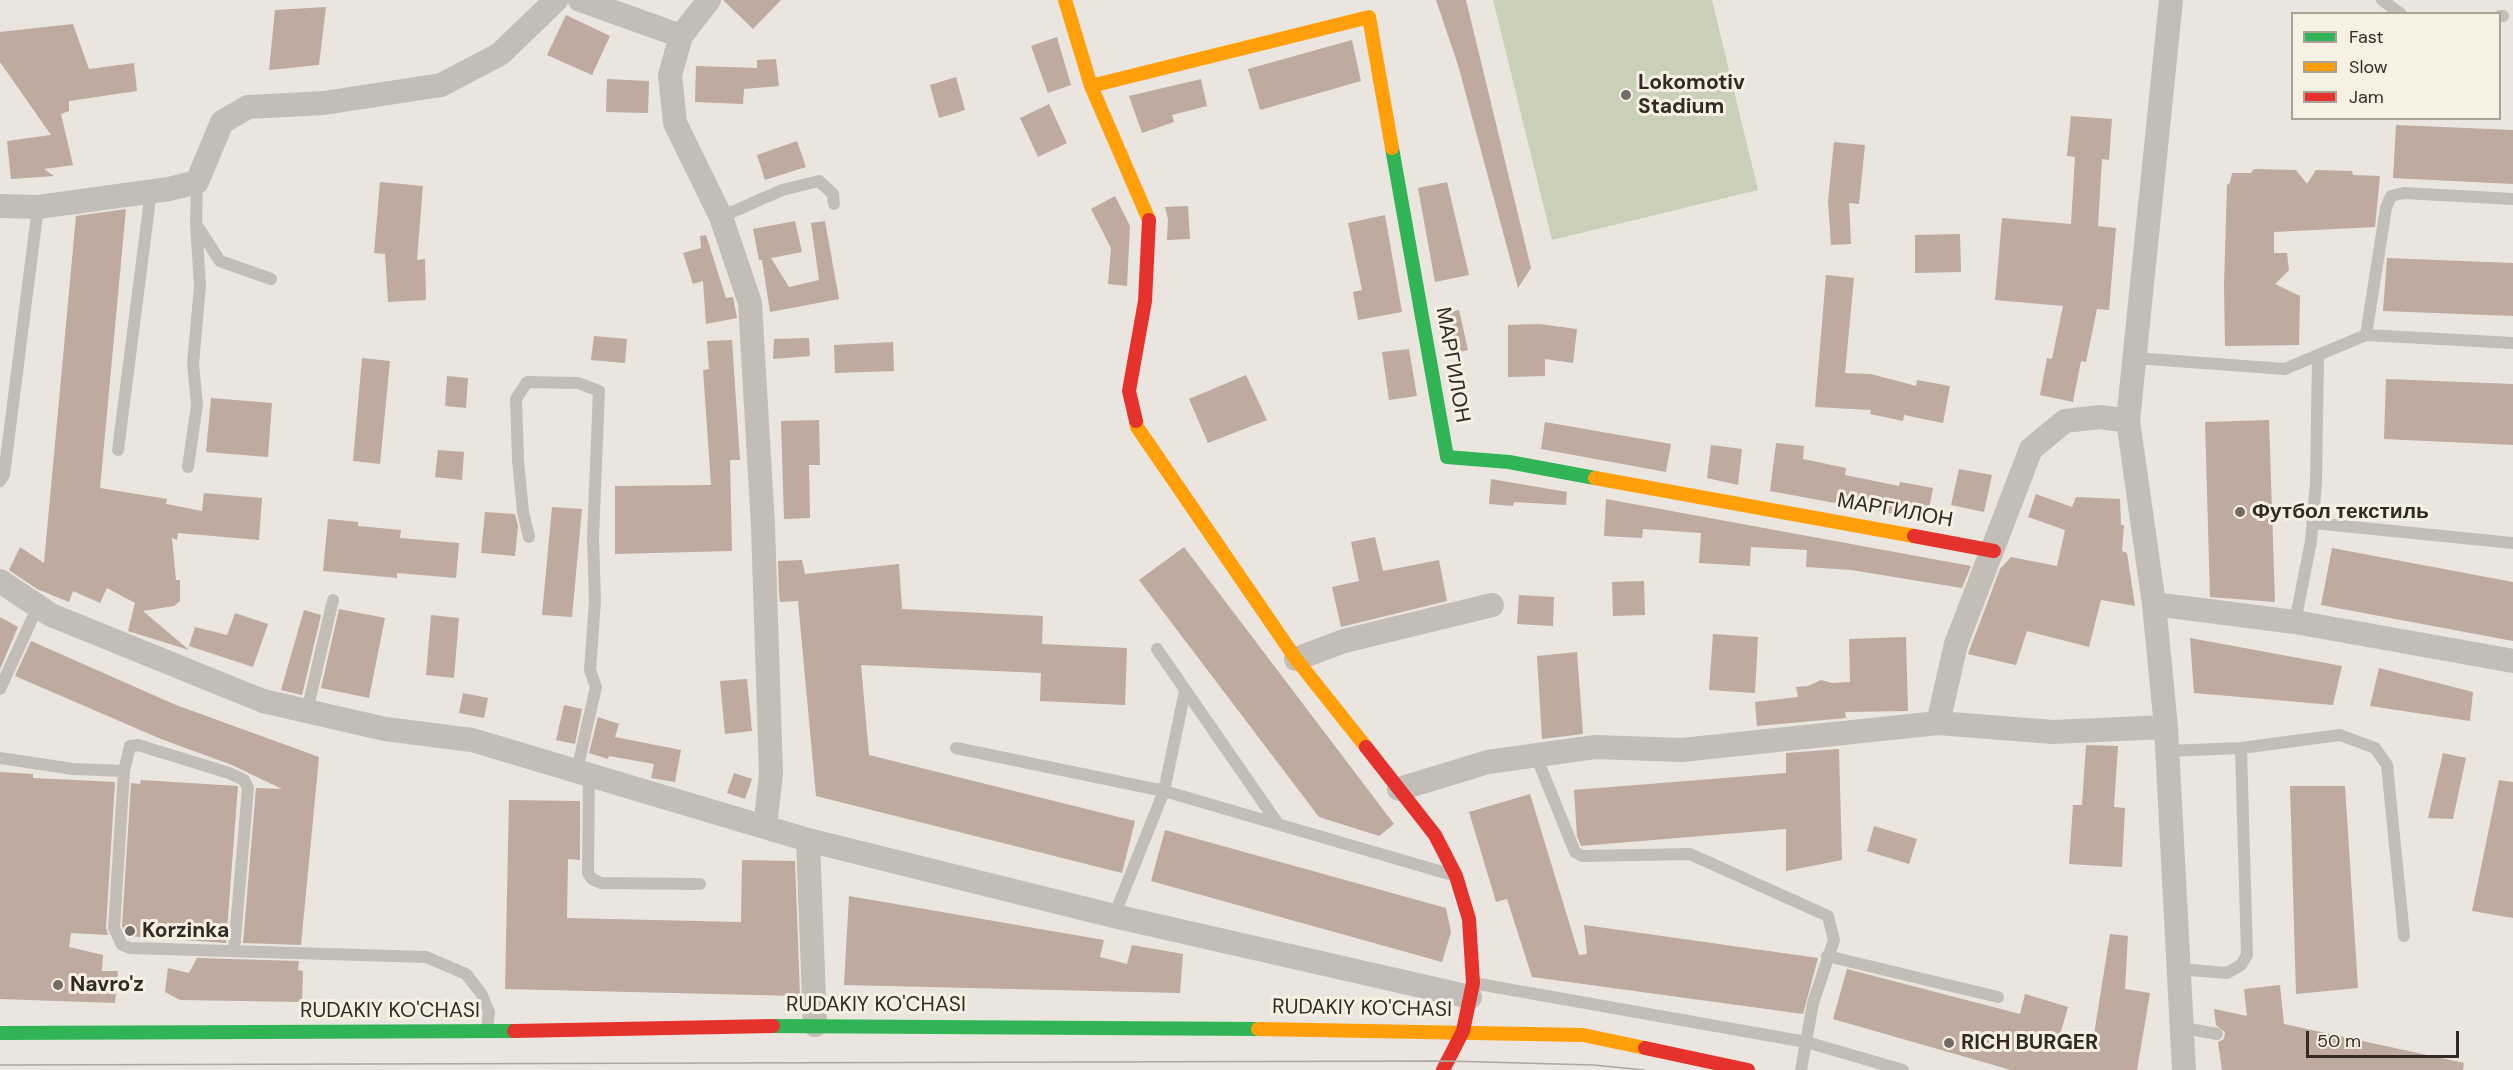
<!DOCTYPE html>
<meta charset="utf-8">
<style>
body{margin:0}
#map{position:relative;width:2513px;height:1070px;overflow:hidden;background:#eae5de;font-family:"DM Sans",sans-serif}
canvas{display:block}
.legend{position:absolute;left:2291px;top:12px;width:210px;height:108px;box-sizing:border-box;background:#f8f0e3;border:2px solid #a9a197;margin:0;padding:8px 10px;list-style:none;font-size:18px;color:#332a26}
.legend li{display:flex;align-items:center;gap:12px;height:30px}
.legend b{width:30px;border:2px solid #a9a197}
.scale{position:absolute;left:2306px;top:1031px;width:153px;height:27px;box-sizing:border-box;border:3px solid #332a26;border-top:0;padding-left:8px;font-size:18px;line-height:21px;white-space:nowrap;color:#332a26;-webkit-text-stroke:4px #f8f0e3;paint-order:stroke}
</style>
<div id="map">
<canvas width="2513" height="1070"></canvas>
<ul class="legend">
<li><b style="height:8px;background:#30b455"></b>Fast</li>
<li><b style="height:8px;background:#ff9f0a"></b>Slow</li>
<li><b style="height:8px;background:#e5322d"></b>Jam</li>
</ul>
<div class="scale">50 m</div>
</div>
<script>
const c = document.querySelector('canvas').getContext('2d');
c.lineJoin = 'round';
function paint(path, color) {
  c.fillStyle = color;
  c.fill(path, 'evenodd');
}
function toPath(rows) {
  const path = new Path2D();
  for (const r of rows) {
    path.moveTo(r[0], r[1]);
    for (let i = 2; i < r.length; i += 2) path.lineTo(r[i], r[i + 1]);
  }
  return path;
}
function stroke(path, color, width, dash) {
  c.strokeStyle = color;
  c.lineWidth = width;
  c.lineCap = dash ? 'butt' : 'round';
  c.setLineDash(dash || []);
  c.stroke(path);
}
function label(font, color, halo, rows, align = 'center') {
  c.font = font + ' "DM Sans",sans-serif';
  c.lineWidth = 6;
  c.setLineDash([]);
  c.textBaseline = 'middle';
  c.strokeStyle = halo;
  c.fillStyle = color;
  for (const [text, x, y, turn = 0] of rows) {
    c.save();
    c.translate(x, y);
    c.rotate((+turn || 0) * Math.PI / 180);
    c.textAlign = isNaN(turn) ? turn : align;
    if (halo) c.strokeText(text, 0, 0);
    c.fillText(text, 0, 0);
    c.restore();
  }
}
paint(toPath([
 [1493,0,1712,0,1758,190,1552,240]
]), '#cad0b8');
paint(toPath([
 [723,0,781,0,753,29],
 [1436,0,1466,0,1531,268,1518,288,1458,65],
 [326,7,319,65,269,70,275,10],
 [566,15,610,36,592,75,547,55],
 [73,24,89,69,134,63,137,91,69,101,69,111,61,114,73,165,44,169,54,176,11,179,7,141,51,135,0,62,0,32],
 [1057,37,1071,85,1048,93,1031,46],
 [1352,40,1361,81,1260,110,1248,69],
 [776,59,779,86,744,89,743,104,695,102,696,66,757,68,757,60],
 [956,77,965,110,939,118,930,85],
 [607,79,649,81,648,113,606,112],
 [1201,79,1207,106,1172,115,1174,122,1142,133,1129,96],
 [1049,104,1067,143,1038,157,1020,118],
 [2071,116,2112,119,2109,160,2102,159,2098,226,2116,228,2109,310,2097,309,2086,362,2081,361,2073,402,2040,395,2047,358,2052,359,2063,306,1995,300,2002,218,2071,224,2075,157,2067,156],
 [2396,125,2513,130,2513,184,2393,178],
 [797,141,806,167,765,180,757,155],
 [1834,142,1865,145,1859,204,1849,203,1851,244,1831,245,1828,201],
 [2254,169,2296,170,2307,184,2316,170,2352,171,2353,175,2380,176,2375,227,2274,232,2274,253,2287,253,2289,270,2275,284,2300,296,2299,345,2225,346,2224,286,2227,185,2230,183,2232,173,2251,173],
 [380,182,423,186,417,260,425,259,426,300,388,302,385,254,374,253],
 [1447,182,1469,275,1435,282,1418,188],
 [1115,196,1130,226,1127,286,1108,284,1111,248,1091,209],
 [1188,206,1190,239,1167,240,1168,219,1165,207],
 [126,209,100,488,167,499,166,504,202,511,204,493,262,498,259,540,178,533,177,540,172,538,176,580,180,580,180,601,174,606,143,611,189,650,128,631,135,603,107,588,100,603,73,591,69,602,37,589,9,570,20,547,44,563,76,216],
 [1385,215,1402,312,1358,320,1353,292,1362,290,1348,223],
 [795,221,802,252,771,258,789,287,819,280,811,223,825,221,839,299,770,312,762,260,759,260,753,229],
 [1960,234,1961,272,1915,273,1915,235],
 [706,235,726,298,733,297,737,318,706,324,703,281,693,284,683,253,701,248,700,236],
 [2387,258,2513,263,2513,316,2383,311],
 [1826,275,1854,278,1845,373,1871,374,1916,386,1917,380,1950,386,1943,423,1904,415,1903,421,1870,414,1871,410,1815,407],
 [1459,310,1468,350,1448,355,1441,314],
 [1539,324,1577,329,1573,363,1545,359,1545,376,1508,377,1508,325],
 [594,336,627,339,625,363,591,360],
 [809,338,810,356,773,359,774,339],
 [732,340,740,460,730,460,732,551,615,554,615,486,711,485,703,370,709,369,707,341],
 [893,342,894,371,835,373,834,345],
 [1409,349,1417,396,1389,400,1382,352],
 [362,358,390,361,380,464,353,461],
 [1246,375,1267,420,1208,443,1189,399],
 [447,376,468,378,466,408,445,406],
 [2386,379,2513,384,2513,445,2384,439],
 [211,398,272,403,268,457,206,452],
 [819,420,820,465,809,465,810,518,784,519,781,421],
 [2269,420,2275,602,2210,597,2205,422],
 [1545,422,1671,444,1666,472,1541,449],
 [1776,443,1804,446,1803,459,1846,468,1845,475,1899,486,1900,482,1933,488,1927,520,1770,491],
 [1711,445,1742,449,1738,485,1707,478],
 [438,450,464,452,462,480,435,477],
 [1959,469,1992,475,1984,512,1951,505],
 [1491,479,1567,492,1566,505,1514,502,1513,506,1489,504],
 [2036,494,2072,507,2076,497,2120,499,2121,525,2124,525,2122,551,2127,553,2135,606,2101,600,2089,647,2027,631,2016,665,1968,654,2000,569,2011,557,2057,566,2065,530,2028,517],
 [1606,499,1971,566,1962,588,1851,570,1806,567,1807,550,1751,547,1750,566,1699,563,1701,533,1643,529,1642,538,1604,536],
 [552,507,582,509,572,617,542,615],
 [485,512,515,514,518,526,515,556,481,553],
 [328,519,358,522,358,526,401,530,400,538,459,543,456,578,397,573,397,578,323,571],
 [1375,537,1383,571,1439,560,1447,601,1341,627,1332,587,1359,581,1351,542],
 [1184,547,1394,824,1379,836,1319,817,1139,580],
 [2332,548,2513,582,2513,641,2321,605],
 [802,560,805,574,899,564,902,609,1043,616,1042,644,1127,648,1125,705,1040,701,1041,673,861,665,869,755,1135,821,1122,873,816,796,798,601,780,602,779,593,778,561],
 [1644,581,1645,615,1613,616,1612,582],
 [1519,595,1554,597,1553,626,1517,624],
 [339,609,385,618,369,698,321,688],
 [304,610,321,615,302,695,281,690],
 [235,613,268,624,253,667,189,646,195,627,227,635],
 [431,615,459,618,454,678,426,675],
 [0,617,18,627,0,669],
 [1713,634,1758,637,1755,693,1709,690],
 [1906,637,1908,711,1845,712,1846,718,1757,726,1755,702,1798,697,1796,687,1808,686,1821,680,1832,683,1850,682,1849,639],
 [2190,638,2342,666,2333,705,2194,693],
 [31,641,176,705,319,757,301,945,243,943,256,788,282,789,232,765,161,739,15,676],
 [1577,652,1583,734,1542,739,1537,656],
 [2379,668,2473,692,2470,721,2370,706],
 [747,679,752,731,725,734,720,681],
 [463,693,488,698,484,718,459,713],
 [564,705,582,709,575,744,556,740],
 [598,717,619,724,615,737,681,750,675,782,651,778,654,764,609,756,608,759,589,753],
 [2086,745,2118,746,2114,807,2125,808,2122,867,2069,864,2073,805,2082,805],
 [1839,749,1842,860,1786,871,1786,829,1581,846,1577,836,1574,790,1786,773,1786,753],
 [2443,753,2466,758,2453,819,2428,818],
 [0,772,33,774,33,778,115,782,106,927,108,935,71,933,69,947,103,955,102,971,118,971,115,1003,0,999],
 [734,773,752,779,745,799,727,793],
 [141,780,238,786,226,943,127,936,122,926,131,783,140,784],
 [2499,780,2513,782,2513,918,2472,911],
 [2290,786,2345,786,2358,988,2296,994],
 [1530,794,1579,955,1587,954,1584,925,1818,958,1803,1014,1532,977,1507,899,1496,902,1469,812],
 [509,800,580,801,580,860,568,859,567,918,741,922,742,860,795,861,800,996,505,989],
 [1874,826,1917,839,1909,864,1867,851],
 [1165,830,1446,908,1451,932,1442,962,1151,881],
 [849,896,1104,940,1100,957,1127,964,1132,945,1183,954,1180,993,844,985],
 [2110,934,2128,936,2125,989,2150,993,2137,1070,2011,1070,1833,1019,1847,969,2020,1014,2025,994,2068,1007,2059,1038,2092,1047],
 [197,958,299,961,298,970,303,971,302,1002,180,1000,165,992,168,968,189,973],
 [2280,985,2284,1024,2464,1063,2463,1070,2222,1070,2218,1042,2224,1039,2225,1032,2216,1025,2214,1009,2247,1016,2244,989]
]), '#beaa9f');
stroke(toPath([
 [2382,0,2401,14],
 [2500,16,2503,16],
 [197,182,196,224,220,261,271,279],
 [721,217,782,190,819,181,833,194,834,204],
 [2366,335,2513,343],
 [2135,358,2285,369,2318,355,2366,335,2386,208,2391,196,2404,193,2513,199],
 [118,450,151,191],
 [188,467,197,405,193,364,200,286,196,224],
 [0,481,4,475,38,207],
 [2313,523,2513,543],
 [529,537,523,512,518,460,516,399,527,382,578,383,599,391,593,537,595,602,590,670,596,687,577,770],
 [2295,622,2311,541,2316,483,2318,355],
 [1157,649,1278,824],
 [0,689,38,606],
 [307,711,333,600],
 [956,748,1164,791,1449,874],
 [2167,751,2241,748,2340,735,2375,748,2387,765,2404,936],
 [1536,756,1575,852,1582,856,1690,854,1828,916,1834,940,1813,1003,1801,1070],
 [0,758,73,769,124,771],
 [589,773,588,873,592,879,601,883,700,884],
 [1114,916,1164,791,1185,691],
 [234,950,248,788,244,780,229,773,138,745,130,746,124,771,114,928,122,945,130,948,426,957,466,974,481,993,489,1012,487,1030],
 [1827,956,1998,997],
 [2179,969,2227,973,2241,965,2247,955,2241,748],
 [1473,983,1806,1042,1903,1070],
 [2184,1028,2217,1034]
]), '#c3bdb7', 12);
stroke(toPath([
 [580,0,681,36],
 [709,0,681,36,670,75,675,123,721,217,750,303,763,526,771,774,765,827],
 [2171,0,2128,421,2154,604,2166,727,2184,1070],
 [0,206,38,207,169,189,197,182,222,122,248,107,324,103,441,85,500,54,556,0],
 [0,581,51,615,263,701,385,729,472,740,808,840,815,1025],
 [2154,604,2295,622,2513,661],
 [1296,659,1344,641,1492,605],
 [1938,723,1956,644,2031,449,2065,421,2100,417,2128,421],
 [1399,789,1488,762,1595,747,1682,750,1938,723,2053,732,2166,727],
 [808,840,1114,916,1470,997]
]), '#c3bdb7', 24);
stroke(toPath([
 [1392,148,1447,457,1509,462,1595,478],
 [773,1026,1258,1029],
 [0,1033,514,1031]
]), '#30b455', 14);
stroke(toPath([
 [1065,0,1091,86,1149,220],
 [1091,86,1369,17,1392,148],
 [1136,421,1137,427,1296,659,1366,747],
 [1595,478,1914,536],
 [1258,1029,1583,1035,1645,1048]
]), '#ff9f0a', 14);
stroke(toPath([
 [1136,421,1129,391,1145,301,1149,220],
 [1914,536,1994,551],
 [1366,747,1435,835,1456,876,1469,919,1473,983,1463,1031,1443,1070],
 [514,1031,773,1026],
 [1645,1048,1748,1070]
]), '#e5322d', 14);
stroke(toPath([
 [0,1065,1447,1061,1594,1065,1644,1070]
]), '#aba6a1', 1.5);
for (const [x, y, r, color] of [
 [1626,95,6,"#736b66"],
 [2240,512,6,"#736b66"],
 [130,931,6,"#736b66"],
 [58,985,6,"#736b66"],
 [1949,1043,6,"#736b66"]
]) {
  const dot = new Path2D();
  dot.arc(x, y, r, 0, 2 * Math.PI);
  c.fillStyle = color;
  c.fill(dot);
  stroke(dot, '#f8f0e3', 2);
}
label('bold 21px', '#332a26', '#f8f0e3', [
 ["Lokomotiv",1638,83],
 ["Stadium",1638,107],
 ["Футбол текстиль",2252,512],
 ["Korzinka",142,931],
 ["Navro'z",70,985],
 ["RICH BURGER",1961,1043]
], 'left');
label('21px', '#332a26', '#f8f0e3', [
 ["МАРГИЛОН",1452,365,80],
 ["МАРГИЛОН",1895,511,10],
 ["RUDAKIY KO'CHASI",876,1005],
 ["RUDAKIY KO'CHASI",1362,1009,1],
 ["RUDAKIY KO'CHASI",390,1011]
]);
</script>
